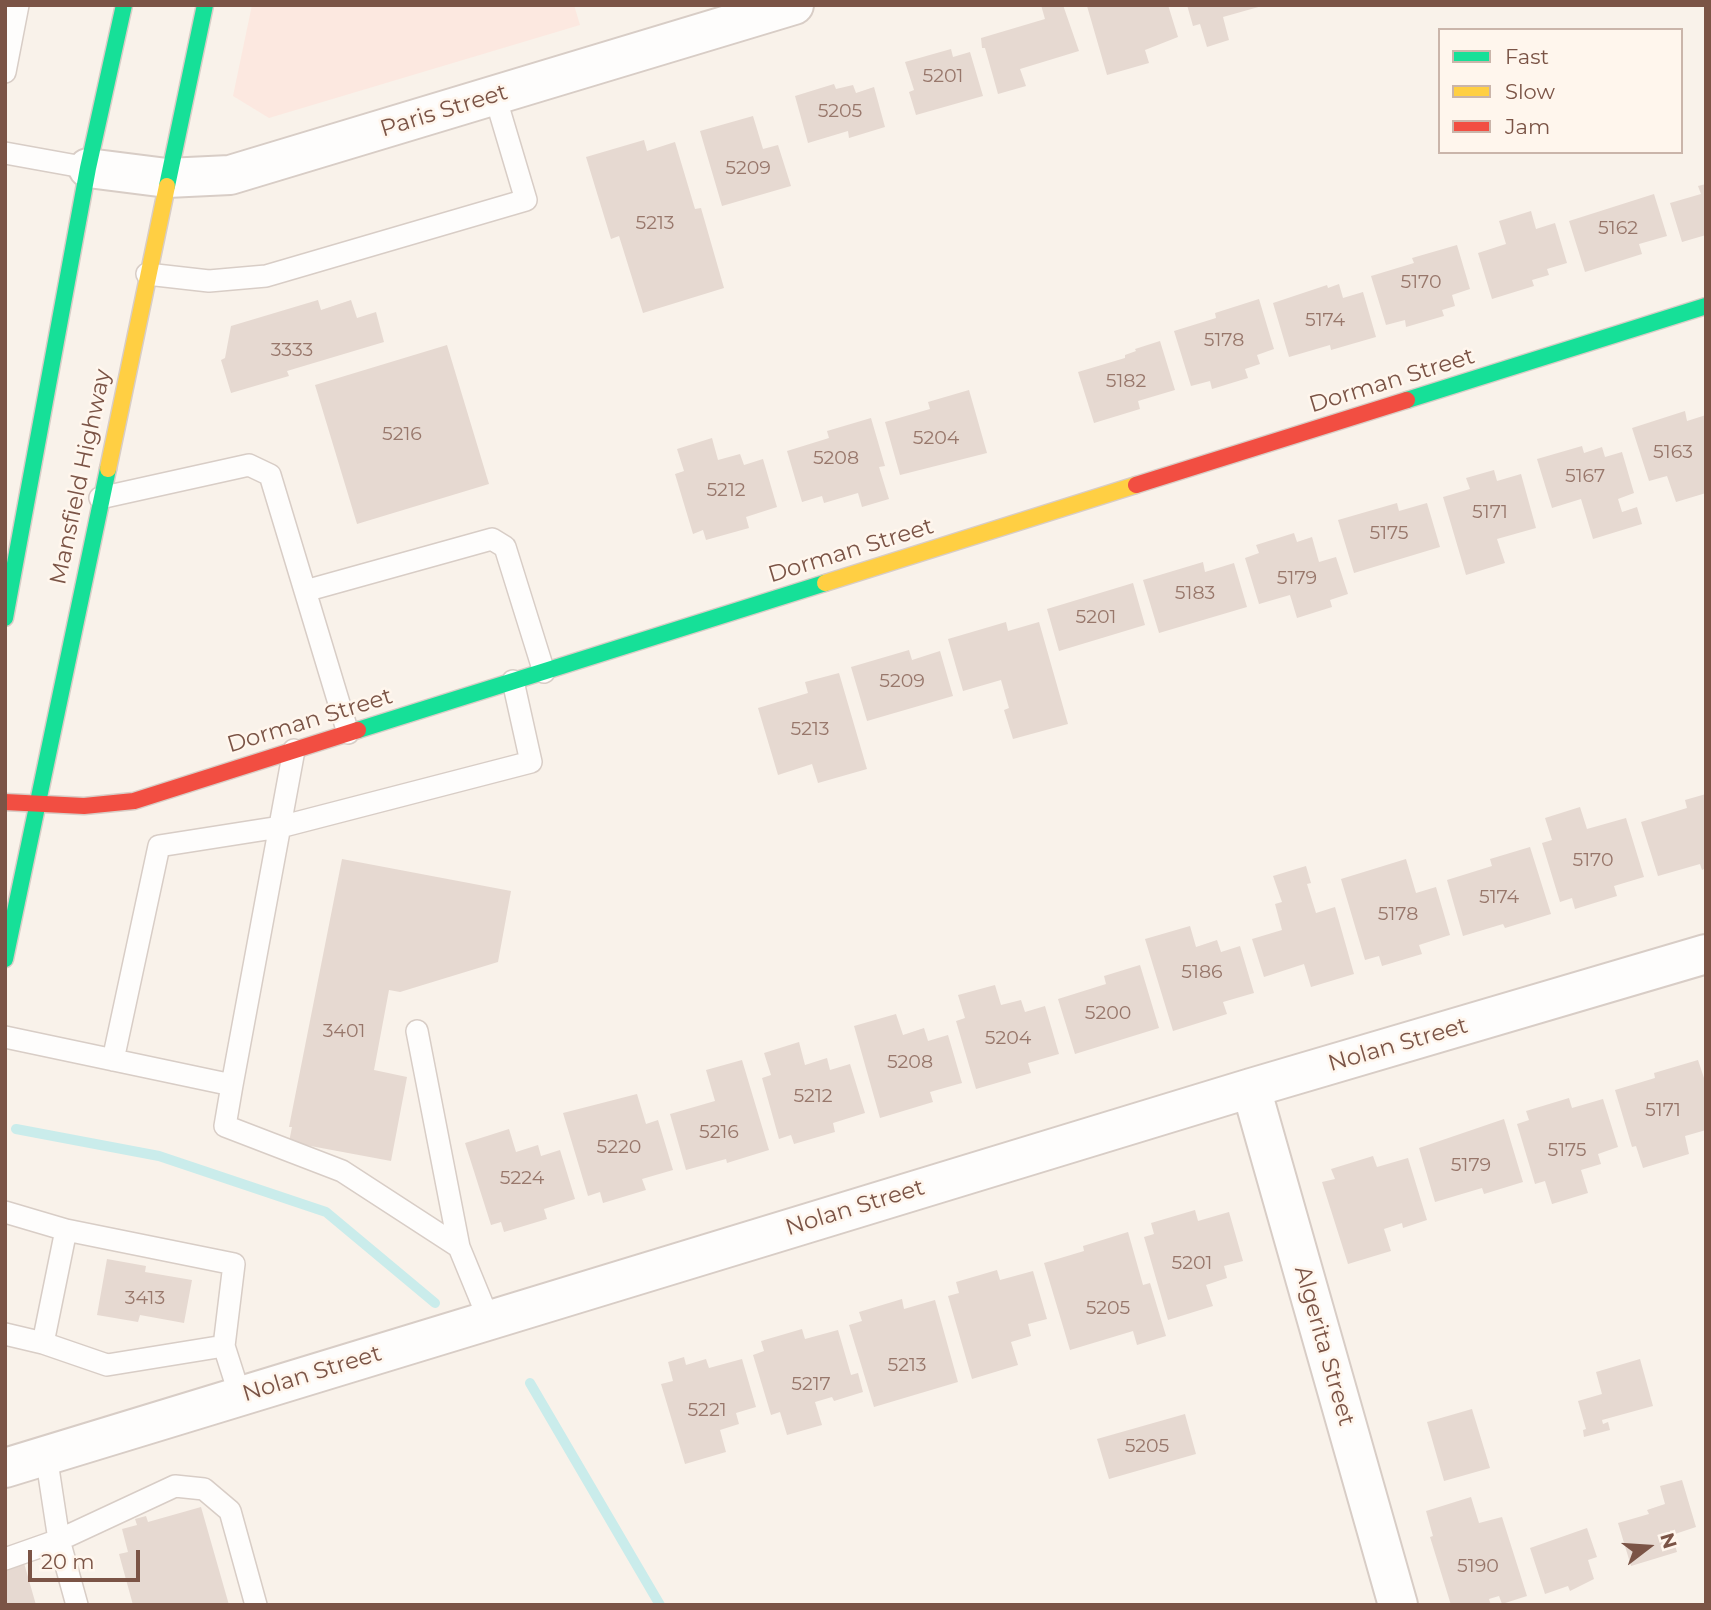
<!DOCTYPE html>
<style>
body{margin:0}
#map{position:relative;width:1711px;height:1610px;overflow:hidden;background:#f9f2ea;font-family:Montserrat,sans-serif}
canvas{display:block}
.frame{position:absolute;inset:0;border:7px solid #7b5446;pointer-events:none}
.legend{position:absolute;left:1438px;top:28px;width:245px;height:126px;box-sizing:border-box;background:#fff6ed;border:2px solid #cab5aa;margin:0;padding:9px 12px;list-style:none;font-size:21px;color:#7b5446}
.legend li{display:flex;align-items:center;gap:14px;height:35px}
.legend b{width:35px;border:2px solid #cab5aa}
.north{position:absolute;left:1613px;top:1512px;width:70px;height:70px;-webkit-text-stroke:5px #fff6ed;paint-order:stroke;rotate:73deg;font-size:19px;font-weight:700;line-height:28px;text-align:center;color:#7b5446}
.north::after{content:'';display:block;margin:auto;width:24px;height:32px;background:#7b5446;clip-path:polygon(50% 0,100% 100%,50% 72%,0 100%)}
.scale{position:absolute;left:28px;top:1550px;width:112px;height:32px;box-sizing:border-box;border:4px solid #7b5446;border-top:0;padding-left:9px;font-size:21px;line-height:24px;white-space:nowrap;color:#7b5446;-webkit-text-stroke:5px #fff6ed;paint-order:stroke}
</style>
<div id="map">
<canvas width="1711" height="1610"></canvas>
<div class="frame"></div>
<ul class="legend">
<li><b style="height:9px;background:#16e098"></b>Fast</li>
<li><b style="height:9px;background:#ffcf43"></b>Slow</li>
<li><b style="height:9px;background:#f24e42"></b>Jam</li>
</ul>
<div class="north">N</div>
<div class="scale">20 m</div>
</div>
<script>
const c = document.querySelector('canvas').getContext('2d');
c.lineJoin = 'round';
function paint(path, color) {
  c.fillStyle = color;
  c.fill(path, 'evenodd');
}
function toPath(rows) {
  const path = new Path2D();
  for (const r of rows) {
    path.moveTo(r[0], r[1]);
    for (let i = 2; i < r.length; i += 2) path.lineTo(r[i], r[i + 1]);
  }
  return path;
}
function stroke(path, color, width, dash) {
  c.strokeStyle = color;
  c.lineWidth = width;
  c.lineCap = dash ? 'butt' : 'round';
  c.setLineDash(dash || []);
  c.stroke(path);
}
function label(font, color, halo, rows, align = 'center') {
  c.font = font + ' Montserrat,sans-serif';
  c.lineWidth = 5;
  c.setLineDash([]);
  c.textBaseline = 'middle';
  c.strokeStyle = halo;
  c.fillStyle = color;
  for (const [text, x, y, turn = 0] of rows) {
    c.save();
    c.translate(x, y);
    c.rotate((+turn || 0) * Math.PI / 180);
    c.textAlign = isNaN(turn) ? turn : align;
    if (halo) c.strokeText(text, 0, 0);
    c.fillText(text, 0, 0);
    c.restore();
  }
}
paint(toPath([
 [252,5,574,5,580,25,269,118,233,96]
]), '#fce8e0');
stroke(toPath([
 [16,1129,159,1156,326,1212,435,1303],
 [530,1383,660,1605]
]), '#caeceb', 10);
paint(toPath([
 [1041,5,1063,5,1079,51,1020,69,1026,86,998,94,985,48,982,48,981,38,1045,19],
 [1168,5,1178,37,1145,50,1149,63,1107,75,1087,6],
 [1187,5,1262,5,1262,6,1223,17,1229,40,1207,47,1200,24,1193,26],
 [951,49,953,57,970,52,983,96,916,115,909,92,914,90,905,62],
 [834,84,836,89,853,85,856,93,874,87,885,127,849,138,848,131,808,143,795,96],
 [753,116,763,149,778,145,791,186,722,206,700,131],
 [644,140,647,151,675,142,695,209,701,208,724,288,643,313,619,236,611,239,586,157],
 [1706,184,1706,235,1682,242,1670,203,1701,194,1698,186],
 [1654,194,1667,236,1639,244,1642,254,1585,272,1569,221],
 [1531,211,1536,229,1555,223,1567,263,1547,269,1549,275,1532,280,1534,286,1492,299,1478,253,1506,244,1499,221],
 [1457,245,1470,289,1452,295,1455,306,1442,310,1444,316,1406,327,1405,320,1386,325,1371,276,1414,263,1412,258],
 [1339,284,1343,298,1363,292,1376,337,1331,350,1330,345,1289,357,1273,303,1327,285,1328,288],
 [1259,299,1274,349,1257,355,1260,364,1245,369,1248,378,1212,389,1210,381,1191,386,1174,331,1216,318,1215,313],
 [318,300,321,310,351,300,357,318,376,312,384,342,287,371,289,376,231,393,221,360,225,358,231,326],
 [1160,341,1175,390,1138,401,1140,409,1094,423,1078,372,1125,358,1125,355,1136,351,1135,349],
 [447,345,489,484,357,524,315,385],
 [969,390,987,453,900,475,885,422,930,409,928,402],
 [1685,411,1687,421,1706,415,1706,493,1676,502,1667,476,1649,481,1632,428],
 [871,418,885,466,879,467,889,499,862,507,858,493,824,503,822,496,802,502,787,451,829,438,827,431],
 [712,438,718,460,740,454,744,465,763,459,777,507,746,517,749,528,706,540,703,530,693,534,675,474,684,471,677,449],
 [1582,446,1584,453,1602,447,1605,457,1622,452,1634,493,1618,499,1622,512,1637,507,1642,524,1593,539,1581,499,1552,508,1537,459],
 [1494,470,1497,481,1521,474,1536,528,1497,539,1505,563,1466,575,1443,497,1470,489,1466,478],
 [1397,503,1399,511,1427,503,1440,547,1354,573,1338,520],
 [1294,533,1297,542,1312,537,1319,562,1336,557,1348,594,1330,600,1332,607,1297,618,1290,595,1259,604,1245,558,1259,553,1256,545],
 [1203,562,1205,572,1234,563,1247,607,1159,633,1143,580],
 [1133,583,1145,625,1059,651,1047,609],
 [1006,622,1008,631,1039,622,1068,724,1013,739,1004,710,1009,708,1001,680,963,691,948,639],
 [909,650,912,660,940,651,953,696,867,721,851,667],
 [839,673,867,769,818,783,812,764,778,775,758,708,808,693,805,682],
 [1706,794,1706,868,1702,870,1700,864,1658,876,1641,822,1687,808,1685,800],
 [1580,807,1587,829,1626,818,1644,877,1614,886,1617,896,1575,909,1572,898,1560,902,1542,843,1552,840,1545,818],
 [1530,847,1551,914,1505,928,1503,924,1463,936,1447,880,1492,866,1490,859],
 [342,859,511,891,498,962,400,992,389,990,374,1070,407,1077,391,1161,289,1142,292,1127,289,1127],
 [1406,859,1416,893,1436,887,1450,935,1419,945,1422,954,1382,966,1379,956,1365,960,1341,879],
 [1306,866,1311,883,1307,884,1316,913,1335,907,1354,974,1311,987,1304,964,1264,977,1252,939,1282,930,1275,904,1282,902,1273,876],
 [1190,926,1196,947,1217,940,1221,952,1240,946,1254,993,1223,1002,1227,1014,1173,1031,1145,939],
 [1140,965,1159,1028,1075,1054,1058,999,1106,984,1104,976],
 [995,985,1001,1005,1021,1000,1025,1012,1045,1006,1059,1054,1028,1063,1031,1073,976,1089,956,1021,965,1018,958,995],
 [896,1014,903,1035,924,1028,928,1041,948,1035,962,1083,930,1092,933,1102,880,1118,854,1026],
 [799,1042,805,1065,827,1058,830,1070,850,1064,865,1113,833,1123,835,1132,794,1144,791,1135,779,1139,762,1078,771,1075,764,1053],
 [742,1060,769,1150,727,1163,726,1159,686,1170,670,1114,715,1101,706,1070],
 [1698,1060,1706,1084,1706,1130,1685,1136,1689,1154,1643,1168,1636,1146,1632,1147,1615,1090,1655,1078,1654,1073],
 [637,1094,646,1124,658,1120,673,1170,642,1179,646,1190,603,1203,600,1192,588,1196,563,1113],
 [1569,1098,1572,1108,1603,1099,1618,1147,1598,1154,1601,1164,1581,1170,1588,1193,1552,1204,1545,1181,1535,1184,1517,1124,1529,1120,1526,1111],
 [1504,1119,1523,1182,1484,1194,1482,1188,1435,1202,1419,1148],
 [509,1129,516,1152,538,1145,541,1156,560,1150,575,1199,544,1209,547,1219,504,1232,501,1222,491,1225,465,1143],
 [1373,1156,1377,1167,1408,1158,1427,1220,1403,1228,1402,1223,1384,1229,1391,1251,1348,1264,1322,1182,1335,1179,1331,1169],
 [1195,1210,1198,1221,1229,1212,1243,1261,1224,1266,1227,1278,1206,1285,1213,1306,1168,1320,1144,1237,1154,1234,1151,1223],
 [1128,1232,1143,1285,1150,1283,1166,1336,1137,1345,1133,1331,1070,1350,1044,1263,1084,1251,1083,1246],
 [107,1259,146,1266,145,1272,192,1280,184,1323,140,1315,138,1322,97,1315],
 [997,1270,1000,1280,1033,1271,1047,1319,1028,1324,1031,1336,1011,1342,1018,1365,972,1379,948,1296,959,1293,956,1282],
 [902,1299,904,1309,935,1300,958,1382,874,1407,849,1325,862,1321,859,1312],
 [802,1329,805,1339,838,1330,851,1375,858,1373,863,1392,834,1401,832,1397,815,1402,822,1425,787,1435,780,1412,771,1415,753,1355,764,1351,761,1341],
 [684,1357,686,1365,706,1359,709,1368,742,1359,756,1407,736,1413,739,1424,720,1430,726,1452,685,1464,661,1384,673,1381,668,1362],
 [1640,1359,1653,1406,1602,1420,1603,1424,1608,1422,1610,1430,1584,1437,1583,1430,1586,1429,1578,1401,1602,1394,1596,1372],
 [1472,1409,1490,1468,1444,1481,1427,1422],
 [1185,1414,1196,1454,1109,1479,1097,1439],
 [1682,1480,1696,1527,1672,1535,1677,1552,1631,1566,1618,1523,1649,1514,1647,1510,1665,1504,1660,1486],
 [1471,1497,1479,1523,1502,1517,1527,1596,1502,1604,1499,1596,1489,1599,1491,1605,1451,1605,1430,1537,1433,1536,1426,1511],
 [201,1507,229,1605,133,1605,119,1554,128,1552,122,1529,137,1525,135,1519,146,1516,148,1522],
 [1587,1528,1597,1557,1588,1560,1594,1579,1570,1591,1568,1586,1545,1594,1530,1548],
 [24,1563,36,1605,5,1605,5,1569]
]), '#e6d9d1');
const lane = toPath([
 [5,72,18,5],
 [5,153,88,168],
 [147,274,209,281,266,276,526,200,495,96],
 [100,498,249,465,270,475,348,733],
 [305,591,492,539,505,547,544,672],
 [417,1031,459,1247],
 [5,1037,232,1085,294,750],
 [113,1060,159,846,280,827,531,762,513,681],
 [232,1085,225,1126,342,1171,459,1247,489,1320],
 [5,1212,66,1230,43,1343,5,1334],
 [66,1230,234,1264,224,1346],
 [43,1343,107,1365,224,1346,240,1396],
 [46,1455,59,1540,175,1486,204,1489,230,1511,256,1605],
 [5,1559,59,1540,77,1605]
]);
const street = toPath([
 [88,168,167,178,230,175,794,5],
 [1251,1088,1398,1605],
 [5,1468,1251,1088,1706,954]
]);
const fast = toPath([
 [167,186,205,5],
 [1407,400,1706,306],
 [5,618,88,168,124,5],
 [358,730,825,583],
 [5,959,108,469]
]);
const slow = toPath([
 [108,469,167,186],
 [825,583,1136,485]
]);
const jam = toPath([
 [1136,485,1407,400],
 [5,802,84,806,134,801,358,730]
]);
stroke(lane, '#d8cdc6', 24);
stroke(street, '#d8cdc6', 42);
stroke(fast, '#d8cdc6', 19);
stroke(slow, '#d8cdc6', 19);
stroke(jam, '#d8cdc6', 19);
stroke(lane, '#fefdfc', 21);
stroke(street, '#fefdfc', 38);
stroke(fast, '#16e098', 16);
stroke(slow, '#ffcf43', 16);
stroke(jam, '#f24e42', 16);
label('19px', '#98776b', null, [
 ["5201",943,76],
 ["5205",840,111],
 ["5209",748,168],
 ["5213",655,223],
 ["5162",1618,228],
 ["5170",1421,282],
 ["5174",1325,320],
 ["5178",1224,340],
 ["3333",292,350],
 ["5182",1126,381],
 ["5216",402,434],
 ["5204",936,438],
 ["5163",1673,452],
 ["5208",836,458],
 ["5167",1585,476],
 ["5212",726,490],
 ["5171",1490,512],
 ["5175",1389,533],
 ["5179",1297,578],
 ["5183",1195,593],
 ["5201",1096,617],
 ["5209",902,681],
 ["5213",810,729],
 ["5170",1593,860],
 ["5174",1499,897],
 ["5178",1398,914],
 ["5186",1202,972],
 ["5200",1108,1013],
 ["3401",344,1031],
 ["5204",1008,1038],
 ["5208",910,1062],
 ["5212",813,1096],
 ["5171",1663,1110],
 ["5216",719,1132],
 ["5220",619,1147],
 ["5175",1567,1150],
 ["5179",1471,1165],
 ["5224",522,1178],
 ["5201",1192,1263],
 ["3413",145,1298],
 ["5205",1108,1308],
 ["5213",907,1365],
 ["5217",811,1384],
 ["5221",707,1410],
 ["5205",1147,1446],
 ["5190",1478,1566]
]);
label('23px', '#7b5446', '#fff6ed', [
 ["Paris Street",444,111,-17],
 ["Dorman Street",1392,381,-17],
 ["Mansfield Highway",81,477,-78],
 ["Dorman Street",851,551,-17],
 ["Dorman Street",310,721,-17],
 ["Nolan Street",1398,1045,-16],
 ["Nolan Street",855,1208,-17],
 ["Algerita Street",1324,1346,74],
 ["Nolan Street",312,1374,-17]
]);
</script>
